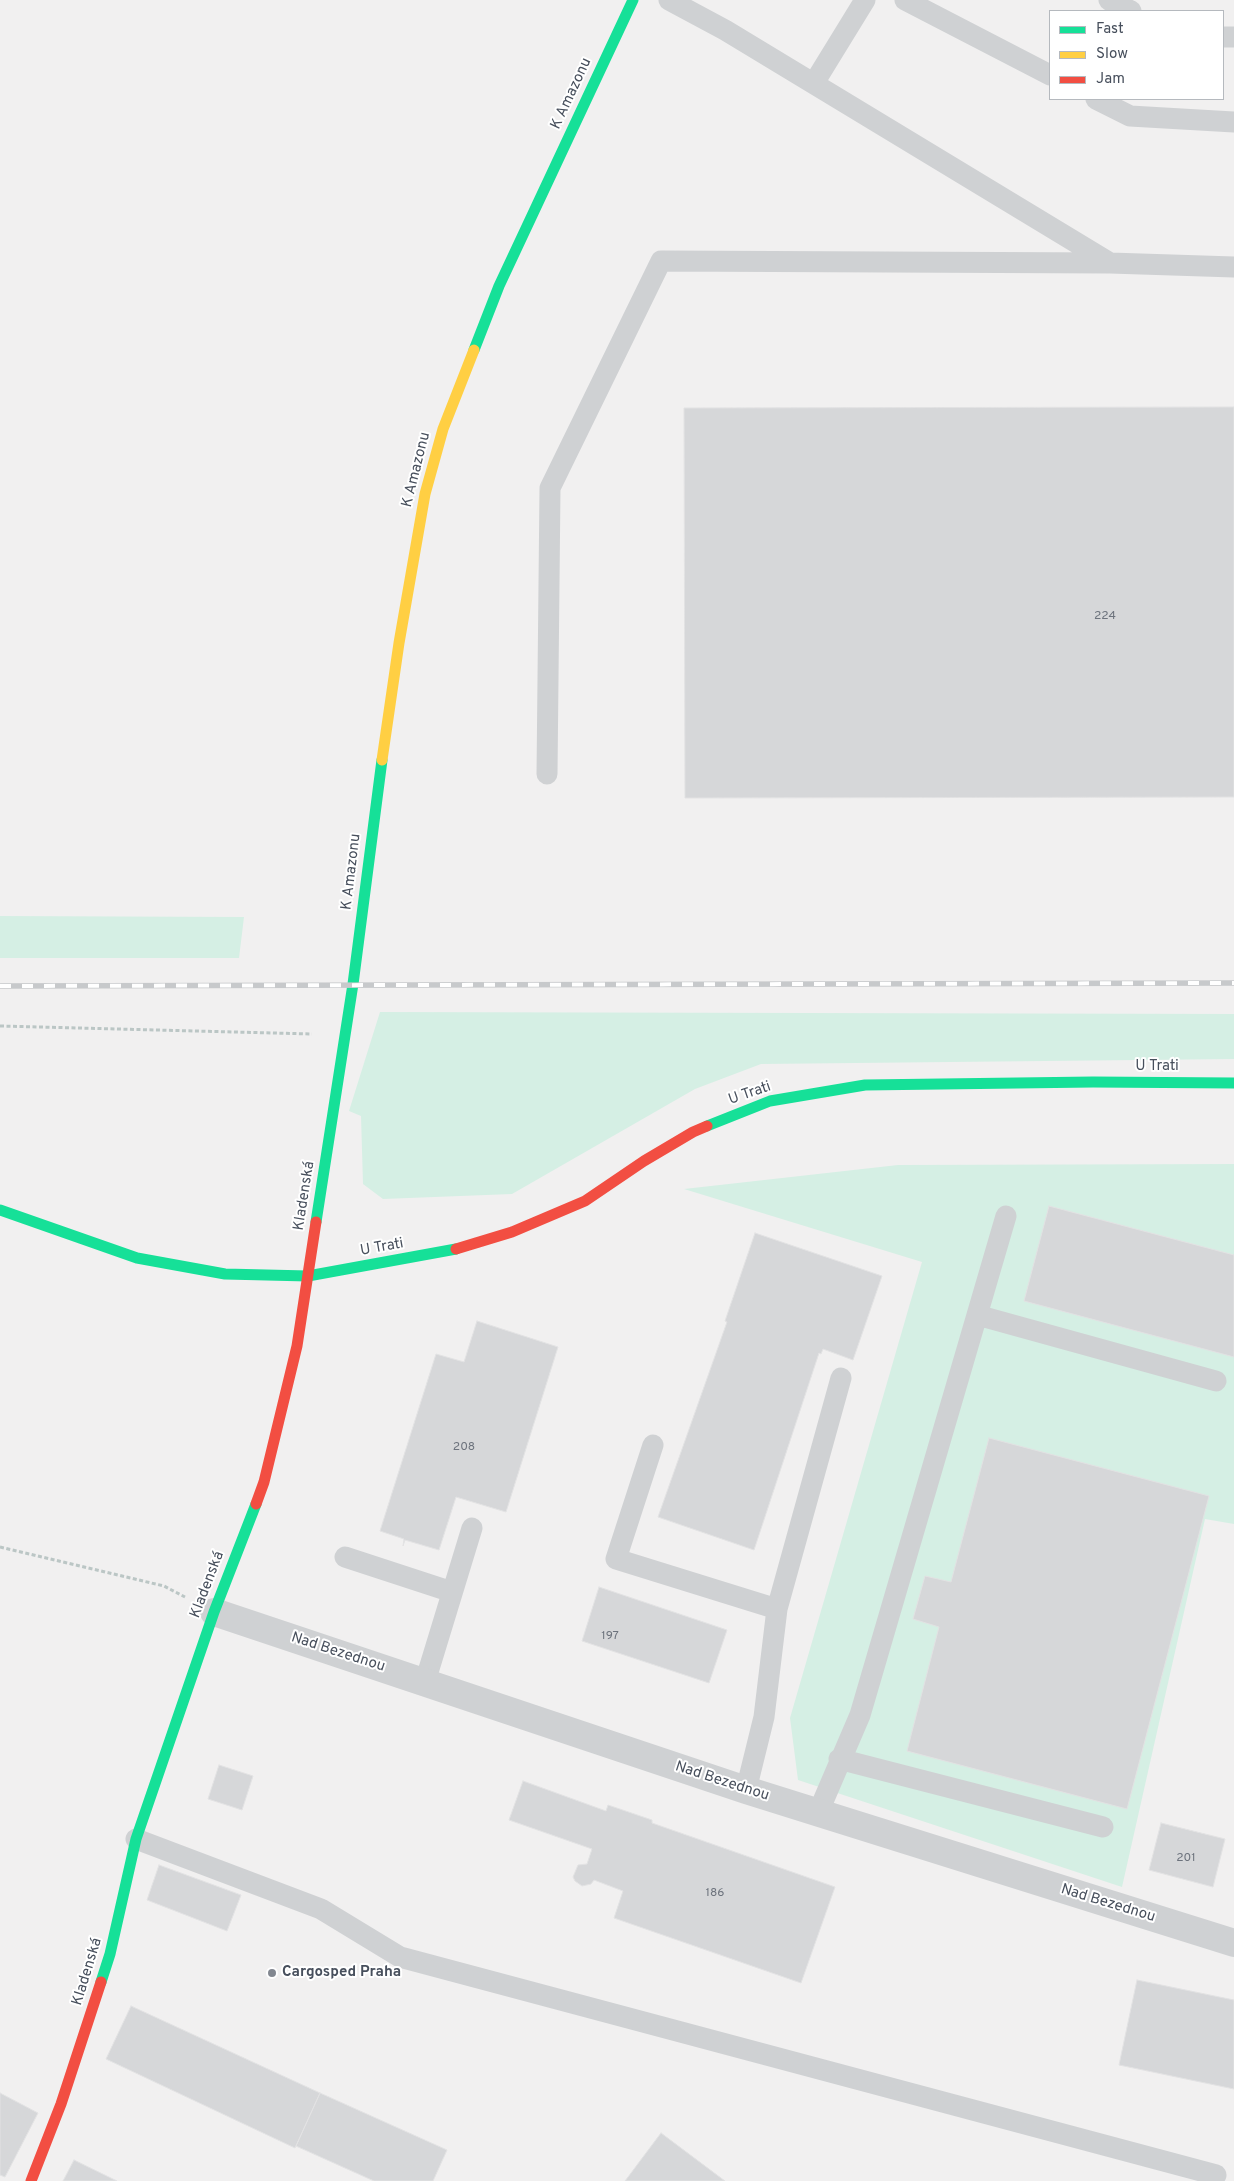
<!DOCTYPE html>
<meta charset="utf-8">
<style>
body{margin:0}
#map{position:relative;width:1234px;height:2181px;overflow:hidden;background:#f1f0f0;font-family:Overpass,sans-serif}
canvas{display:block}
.legend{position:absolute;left:1049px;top:10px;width:175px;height:90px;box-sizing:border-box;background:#fff;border:1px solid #b5b9be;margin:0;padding:6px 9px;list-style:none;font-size:15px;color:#474f5c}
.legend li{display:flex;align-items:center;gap:10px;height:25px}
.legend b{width:25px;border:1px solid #b5b9be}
</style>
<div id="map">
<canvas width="1234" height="2181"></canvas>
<ul class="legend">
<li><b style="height:6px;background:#16e098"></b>Fast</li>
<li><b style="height:6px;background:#ffcf43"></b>Slow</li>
<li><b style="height:6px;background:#f24e42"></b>Jam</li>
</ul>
</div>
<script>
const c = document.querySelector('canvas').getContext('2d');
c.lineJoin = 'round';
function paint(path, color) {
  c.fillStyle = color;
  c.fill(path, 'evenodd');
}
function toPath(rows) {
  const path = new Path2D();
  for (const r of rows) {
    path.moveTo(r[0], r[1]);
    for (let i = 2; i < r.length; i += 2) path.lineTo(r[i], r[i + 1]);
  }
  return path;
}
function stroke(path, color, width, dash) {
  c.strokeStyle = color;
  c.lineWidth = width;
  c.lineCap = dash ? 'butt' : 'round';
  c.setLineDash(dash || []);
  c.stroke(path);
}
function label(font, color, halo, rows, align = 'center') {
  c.font = font + ' Overpass,sans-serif';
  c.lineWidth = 4;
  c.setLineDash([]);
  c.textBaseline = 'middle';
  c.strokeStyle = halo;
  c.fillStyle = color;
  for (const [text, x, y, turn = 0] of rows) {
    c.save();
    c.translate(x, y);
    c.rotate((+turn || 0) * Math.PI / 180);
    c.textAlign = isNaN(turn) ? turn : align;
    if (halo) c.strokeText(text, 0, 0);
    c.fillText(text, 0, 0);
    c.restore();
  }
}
paint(toPath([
 [0,916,244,917,239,958,0,958],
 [380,1012,1234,1014,1234,1059,761,1064,695,1089,512,1194,383,1199,363,1184,361,1116,349,1111],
 [1234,1164,1234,1524,1205,1519,1122,1887,798,1780,790,1718,922,1262,684,1189,898,1165]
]), '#d5efe4');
const building = toPath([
 [1234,407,1234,797,685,798,684,408,1234,407],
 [1049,1206,1234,1255,1234,1357,1024,1301,1049,1206],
 [755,1233,882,1276,853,1360,823,1349,821,1354,819,1353,754,1550,658,1517,727,1322,725,1321,755,1233],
 [477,1321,558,1347,506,1512,456,1497,439,1550,405,1540,403,1546,404,1539,380,1531,436,1354,464,1362,477,1321],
 [989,1438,1209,1496,1127,1809,907,1751,939,1627,913,1619,925,1576,951,1582,989,1438],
 [599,1587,727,1630,709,1683,582,1641,599,1587],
 [219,1765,253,1776,242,1810,208,1799,219,1765],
 [523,1781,606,1811,608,1805,652,1820,652,1823,835,1887,801,1983,614,1918,623,1891,594,1880,591,1884,582,1886,575,1881,573,1877,578,1865,587,1864,592,1849,509,1820,523,1781],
 [1161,1823,1225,1839,1213,1887,1149,1870,1161,1823],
 [159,1865,241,1895,227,1931,147,1900,159,1865],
 [1137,1980,1234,2000,1234,2089,1119,2065,1137,1980],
 [131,2006,320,2093,295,2148,106,2059,131,2006],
 [0,2093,38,2113,5,2177,0,2175,0,2093],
 [320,2093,447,2150,433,2181,374,2181,296,2146,320,2093],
 [661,2133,725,2181,625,2181,661,2133],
 [74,2160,117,2181,63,2181,74,2160]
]);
paint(building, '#d6d7d9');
stroke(building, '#e2e2e3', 1);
stroke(toPath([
 [0,1026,312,1034],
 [0,1547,164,1586,185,1597]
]), '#bbc6c5', 3, [4, 2.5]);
stroke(toPath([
 [669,0,725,30,1110,263,1234,267],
 [905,0,1050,75],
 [1109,0,1131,11],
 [1223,37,1234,37],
 [814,83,865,0],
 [1096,99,1130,116,1234,122],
 [547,774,550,488,661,261,1110,263],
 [977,1315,1216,1381],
 [653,1445,616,1559,777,1609],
 [345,1557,452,1592],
 [425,1682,472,1528],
 [839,1759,1103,1827],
 [746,1790,764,1717,777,1609,841,1378],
 [818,1813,860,1715,1006,1216],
 [136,1839,321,1909,400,1957,1216,2175]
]), '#cfd1d3', 21);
stroke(toPath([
 [214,1612,746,1790,1234,1943]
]), '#cfd1d3', 28);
stroke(toPath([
 [474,350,499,286,633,0],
 [707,1126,770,1101,865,1085,1093,1082,1234,1083],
 [0,1210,137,1258,225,1274,308,1276,456,1249],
 [316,1222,353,984,382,760],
 [101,1982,110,1954,136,1839,214,1612,256,1504]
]), '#16e098', 11);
stroke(toPath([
 [382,760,399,643,425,494,443,429,474,350]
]), '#ffcf43', 11);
stroke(toPath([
 [456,1249,512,1232,585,1201,644,1161,693,1132,707,1126],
 [256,1504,264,1482,297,1346,316,1222],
 [31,2181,61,2104,101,1982]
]), '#f24e42', 11);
const rail = toPath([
 [0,986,1234,983]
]);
stroke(rail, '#c7c9cb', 5.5);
stroke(rail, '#fff', 4, [11]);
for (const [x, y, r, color] of [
 [272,1973,5,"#828790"]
]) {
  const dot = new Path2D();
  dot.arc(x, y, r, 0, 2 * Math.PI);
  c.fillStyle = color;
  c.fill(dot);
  stroke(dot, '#fff', 2);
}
label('12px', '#6d737d', null, [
 ["224",1105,617],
 ["208",464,1448],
 ["197",610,1637],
 ["201",1186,1859],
 ["186",715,1894]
]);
label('15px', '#474f5c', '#fff', [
 ["K Amazonu",572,94,-65],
 ["K Amazonu",417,470,-76],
 ["K Amazonu",352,872,-83],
 ["U Trati",1157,1067],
 ["U Trati",750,1094,-19],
 ["Kladenská",305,1196,-81],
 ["U Trati",382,1248,-10],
 ["Kladenská",208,1585,-69],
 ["Nad Bezednou",338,1653,18],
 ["Nad Bezednou",722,1782,18],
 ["Nad Bezednou",1108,1904,17],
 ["Kladenská",88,1972,-73]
]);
label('bold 15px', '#474f5c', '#fff', [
 ["Cargosped Praha",282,1973]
], 'left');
</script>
